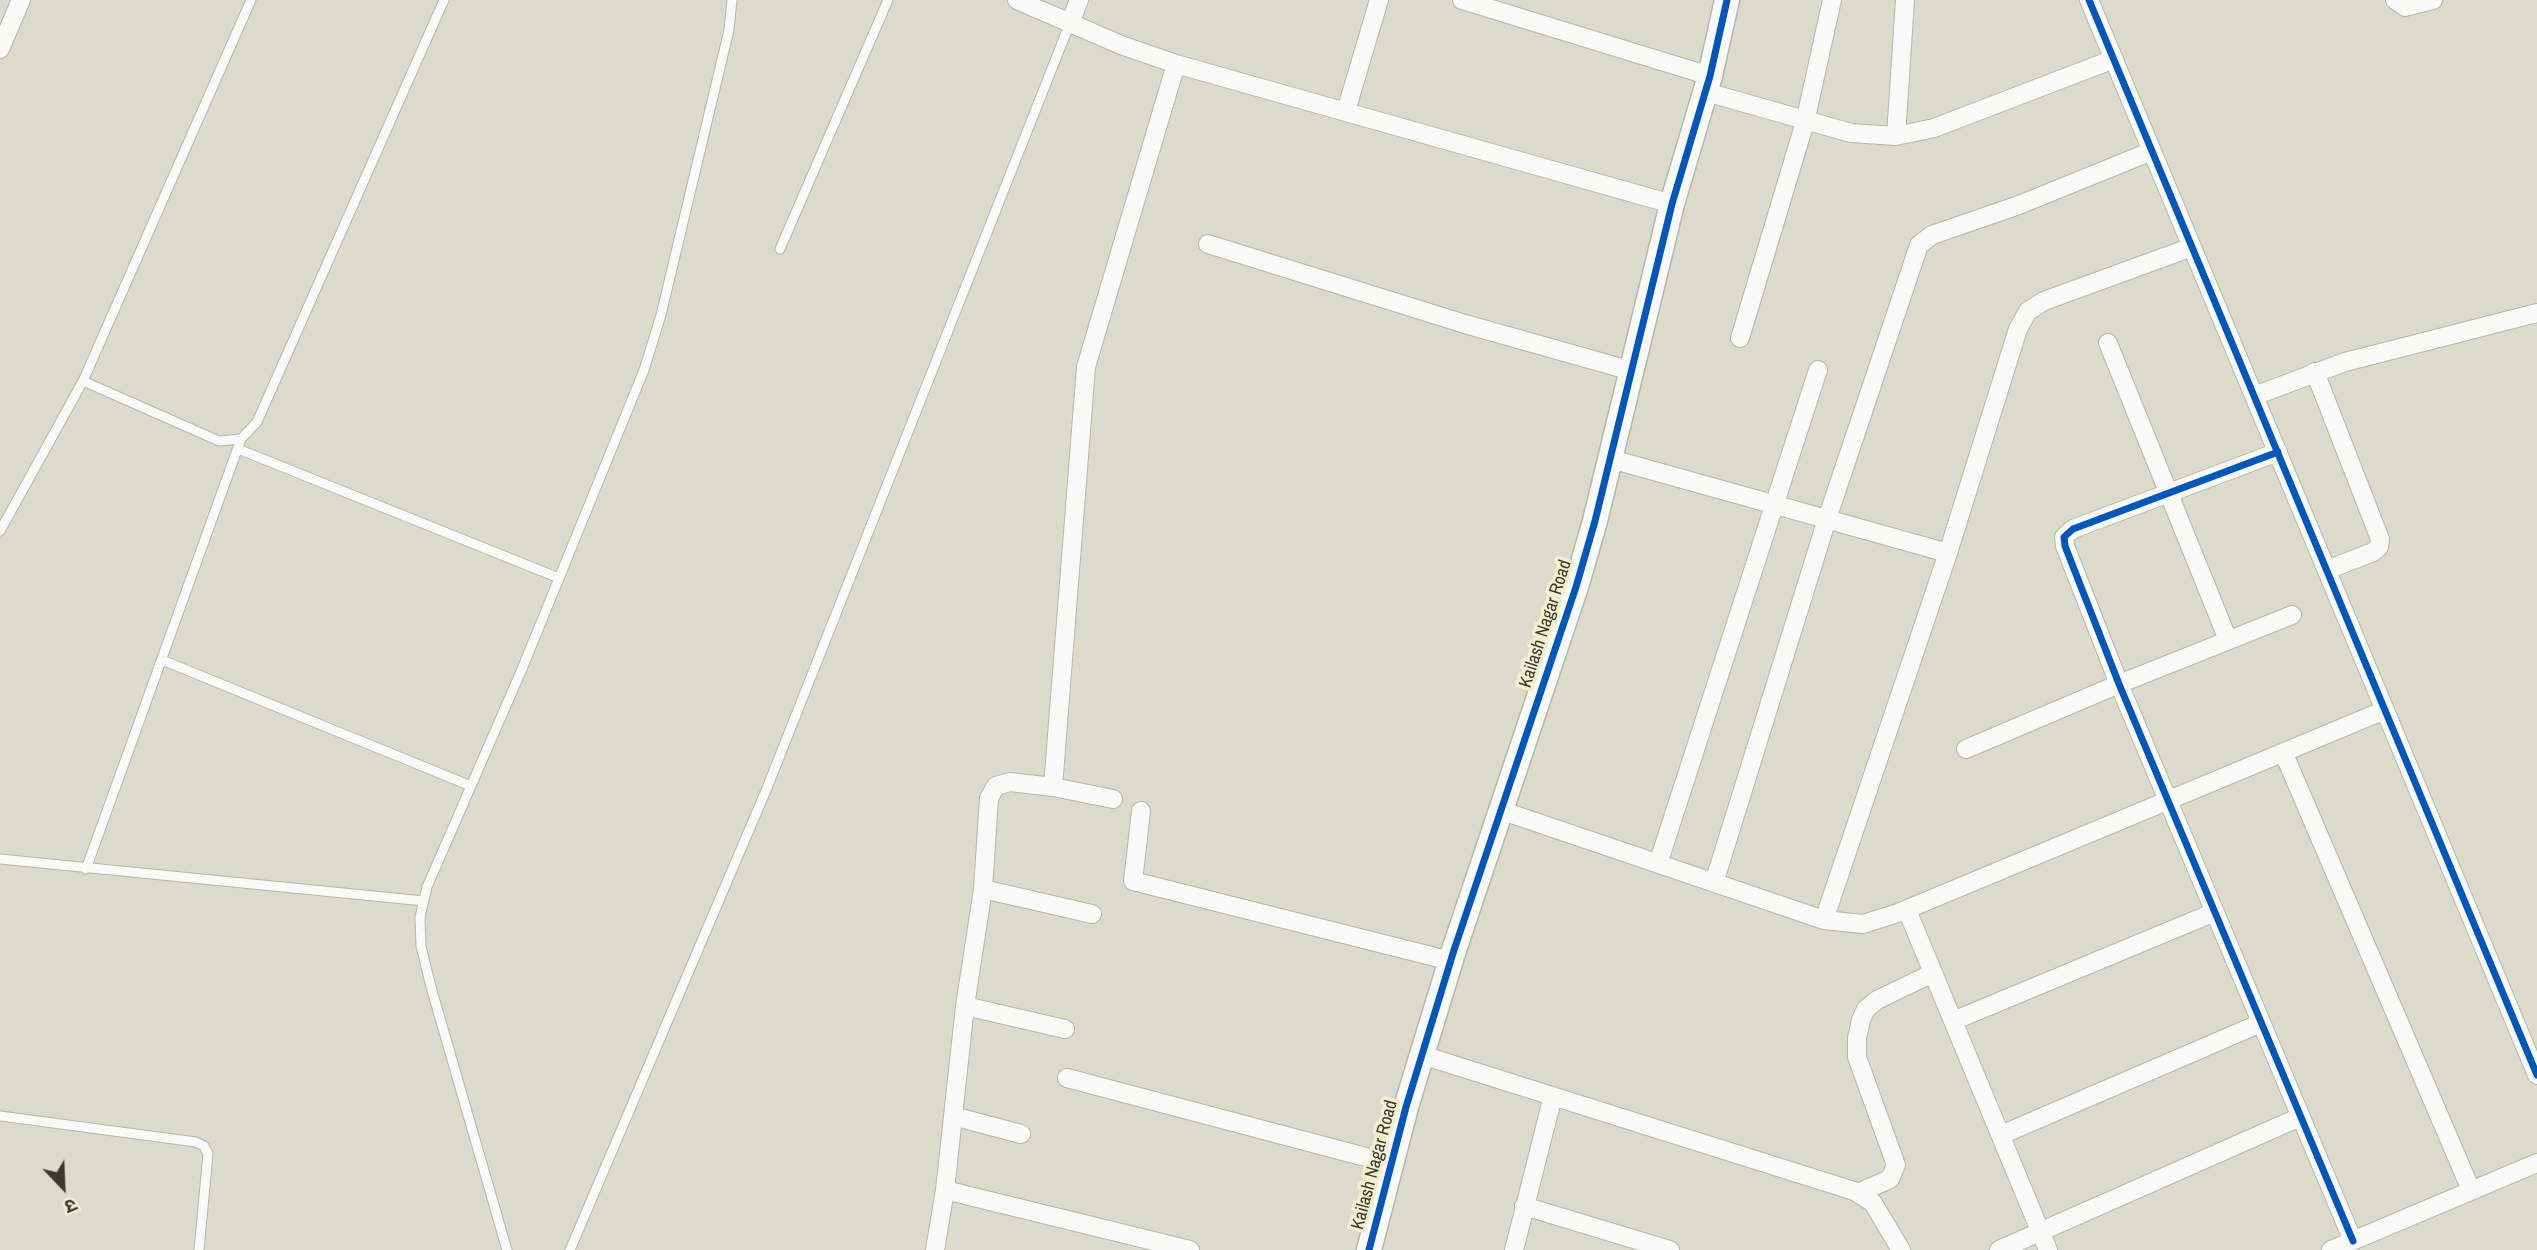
<!DOCTYPE html>
<meta charset="utf-8">
<style>
body{margin:0}
#map{position:relative;width:2537px;height:1250px;overflow:hidden;background:#dadbca;font-family:"Archivo Narrow","Noto Sans Devanagari",sans-serif}
canvas{display:block}
.north{position:absolute;left:28px;top:1152px;width:70px;height:70px;-webkit-text-stroke:5px #eef0cf;paint-order:stroke;rotate:157deg;font-size:19px;font-weight:700;line-height:28px;text-align:center;color:#3a3b2e}
.north::after{content:'';display:block;margin:auto;width:24px;height:32px;background:#3a3b2e;clip-path:polygon(50% 0,100% 100%,50% 72%,0 100%)}
</style>
<div id="map">
<canvas width="2537" height="1250"></canvas>
<div class="north">उ</div>
</div>
<script>
const c = document.querySelector('canvas').getContext('2d');
c.lineJoin = 'round';
function toPath(rows) {
  const path = new Path2D();
  for (const r of rows) {
    path.moveTo(r[0], r[1]);
    for (let i = 2; i < r.length; i += 2) path.lineTo(r[i], r[i + 1]);
  }
  return path;
}
function stroke(path, color, width, dash) {
  c.strokeStyle = color;
  c.lineWidth = width;
  c.lineCap = dash ? 'butt' : 'round';
  c.setLineDash(dash || []);
  c.stroke(path);
}
function label(font, color, halo, rows, align = 'center') {
  c.font = font + ' "Archivo Narrow",sans-serif';
  c.lineWidth = 7;
  c.setLineDash([]);
  c.textBaseline = 'middle';
  c.strokeStyle = halo;
  c.fillStyle = color;
  for (const [text, x, y, turn = 0] of rows) {
    c.save();
    c.translate(x, y);
    c.rotate((+turn || 0) * Math.PI / 180);
    c.textAlign = isNaN(turn) ? turn : align;
    if (halo) c.strokeText(text, 0, 0);
    c.fillText(text, 0, 0);
    c.restore();
  }
}
const lane = toPath([
 [780,249,888,0],
 [83,381,219,441,241,439,257,422,444,0],
 [238,449,559,578],
 [0,531,83,381,251,0],
 [162,660,471,786],
 [0,859,424,901],
 [86,869,241,439],
 [0,1116,196,1142,204,1146,208,1154,199,1250],
 [507,1250,431,987,421,946,420,917,427,887,522,669,644,370,661,315,729,30,732,0],
 [570,1250,767,788,1070,23]
]);
const street = toPath([
 [1017,0,1121,45,1176,64,1672,204],
 [1462,0,1710,76],
 [2089,0,2537,1075],
 [2395,0,2405,7,2433,0],
 [1070,23,1079,0],
 [0,49,21,0],
 [1706,92,1851,133,1896,136,1934,128,2114,59],
 [1346,111,1379,0],
 [1896,136,1905,0],
 [1208,244,1465,324,1632,371],
 [1740,338,1805,122,1832,0],
 [2108,343,2228,640],
 [2315,372,2380,539,2379,547,2373,552,2327,570],
 [2254,396,2345,362,2537,313],
 [2278,452,2073,529,2064,537,2065,546,2119,684,2353,1241],
 [1611,459,1948,553,1824,920],
 [1948,553,2018,329,2028,311,2044,301,2192,247],
 [1966,749,2119,684,2292,615],
 [2284,754,2471,1190],
 [1053,787,1086,367,1176,64],
 [1500,810,1824,920,1863,924,1898,913,2385,710],
 [1141,811,1133,881,1451,961],
 [1658,864,1818,370],
 [1714,883,1827,519,1919,245,1932,235,2019,205,2152,151],
 [983,889,1092,914],
 [1907,910,2048,1250],
 [965,1006,1065,1029],
 [1953,1021,2215,912],
 [1422,1055,1854,1191,1873,1203,1901,1250],
 [1067,1078,1392,1164],
 [953,1116,1021,1134],
 [2001,1135,2261,1023],
 [945,1190,1190,1250],
 [1858,1193,1890,1179,1896,1165,1857,1057,1857,1038,1861,1020,1866,1009,1877,1000,1933,973],
 [1524,1206,1670,1250],
 [935,1250,945,1190,965,1006,983,889,989,798,996,786,1010,782,1053,787,1113,799],
 [1514,1250,1553,1096],
 [1999,1250,2300,1117],
 [2331,1250,2537,1163]
]);
const secondary = toPath([
 [1369,1250,1406,1107,1454,950,1576,587,1595,521,1672,204,1710,76,1727,0]
]);
stroke(lane, '#b6b7a9', 11);
stroke(street, '#b6b7a9', 20);
stroke(secondary, '#b6b7a9', 27);
stroke(lane, '#f9faf7', 9);
stroke(street, '#f9faf7', 18);
stroke(secondary, '#f9faf7', 24);
stroke(toPath([
 [2089,0,2537,1075],
 [2278,452,2073,529,2064,537,2065,546,2119,684,2353,1241],
 [1369,1250,1406,1107,1454,950,1576,587,1595,521,1672,204,1710,76,1727,0]
]), '#0057b8', 7);
label('18px', '#3a3b2e', '#eef0cf', [
 ["Kailash Nagar Road",1546,624,-72],
 ["Kailash Nagar Road",1375,1165,-75]
]);
</script>
